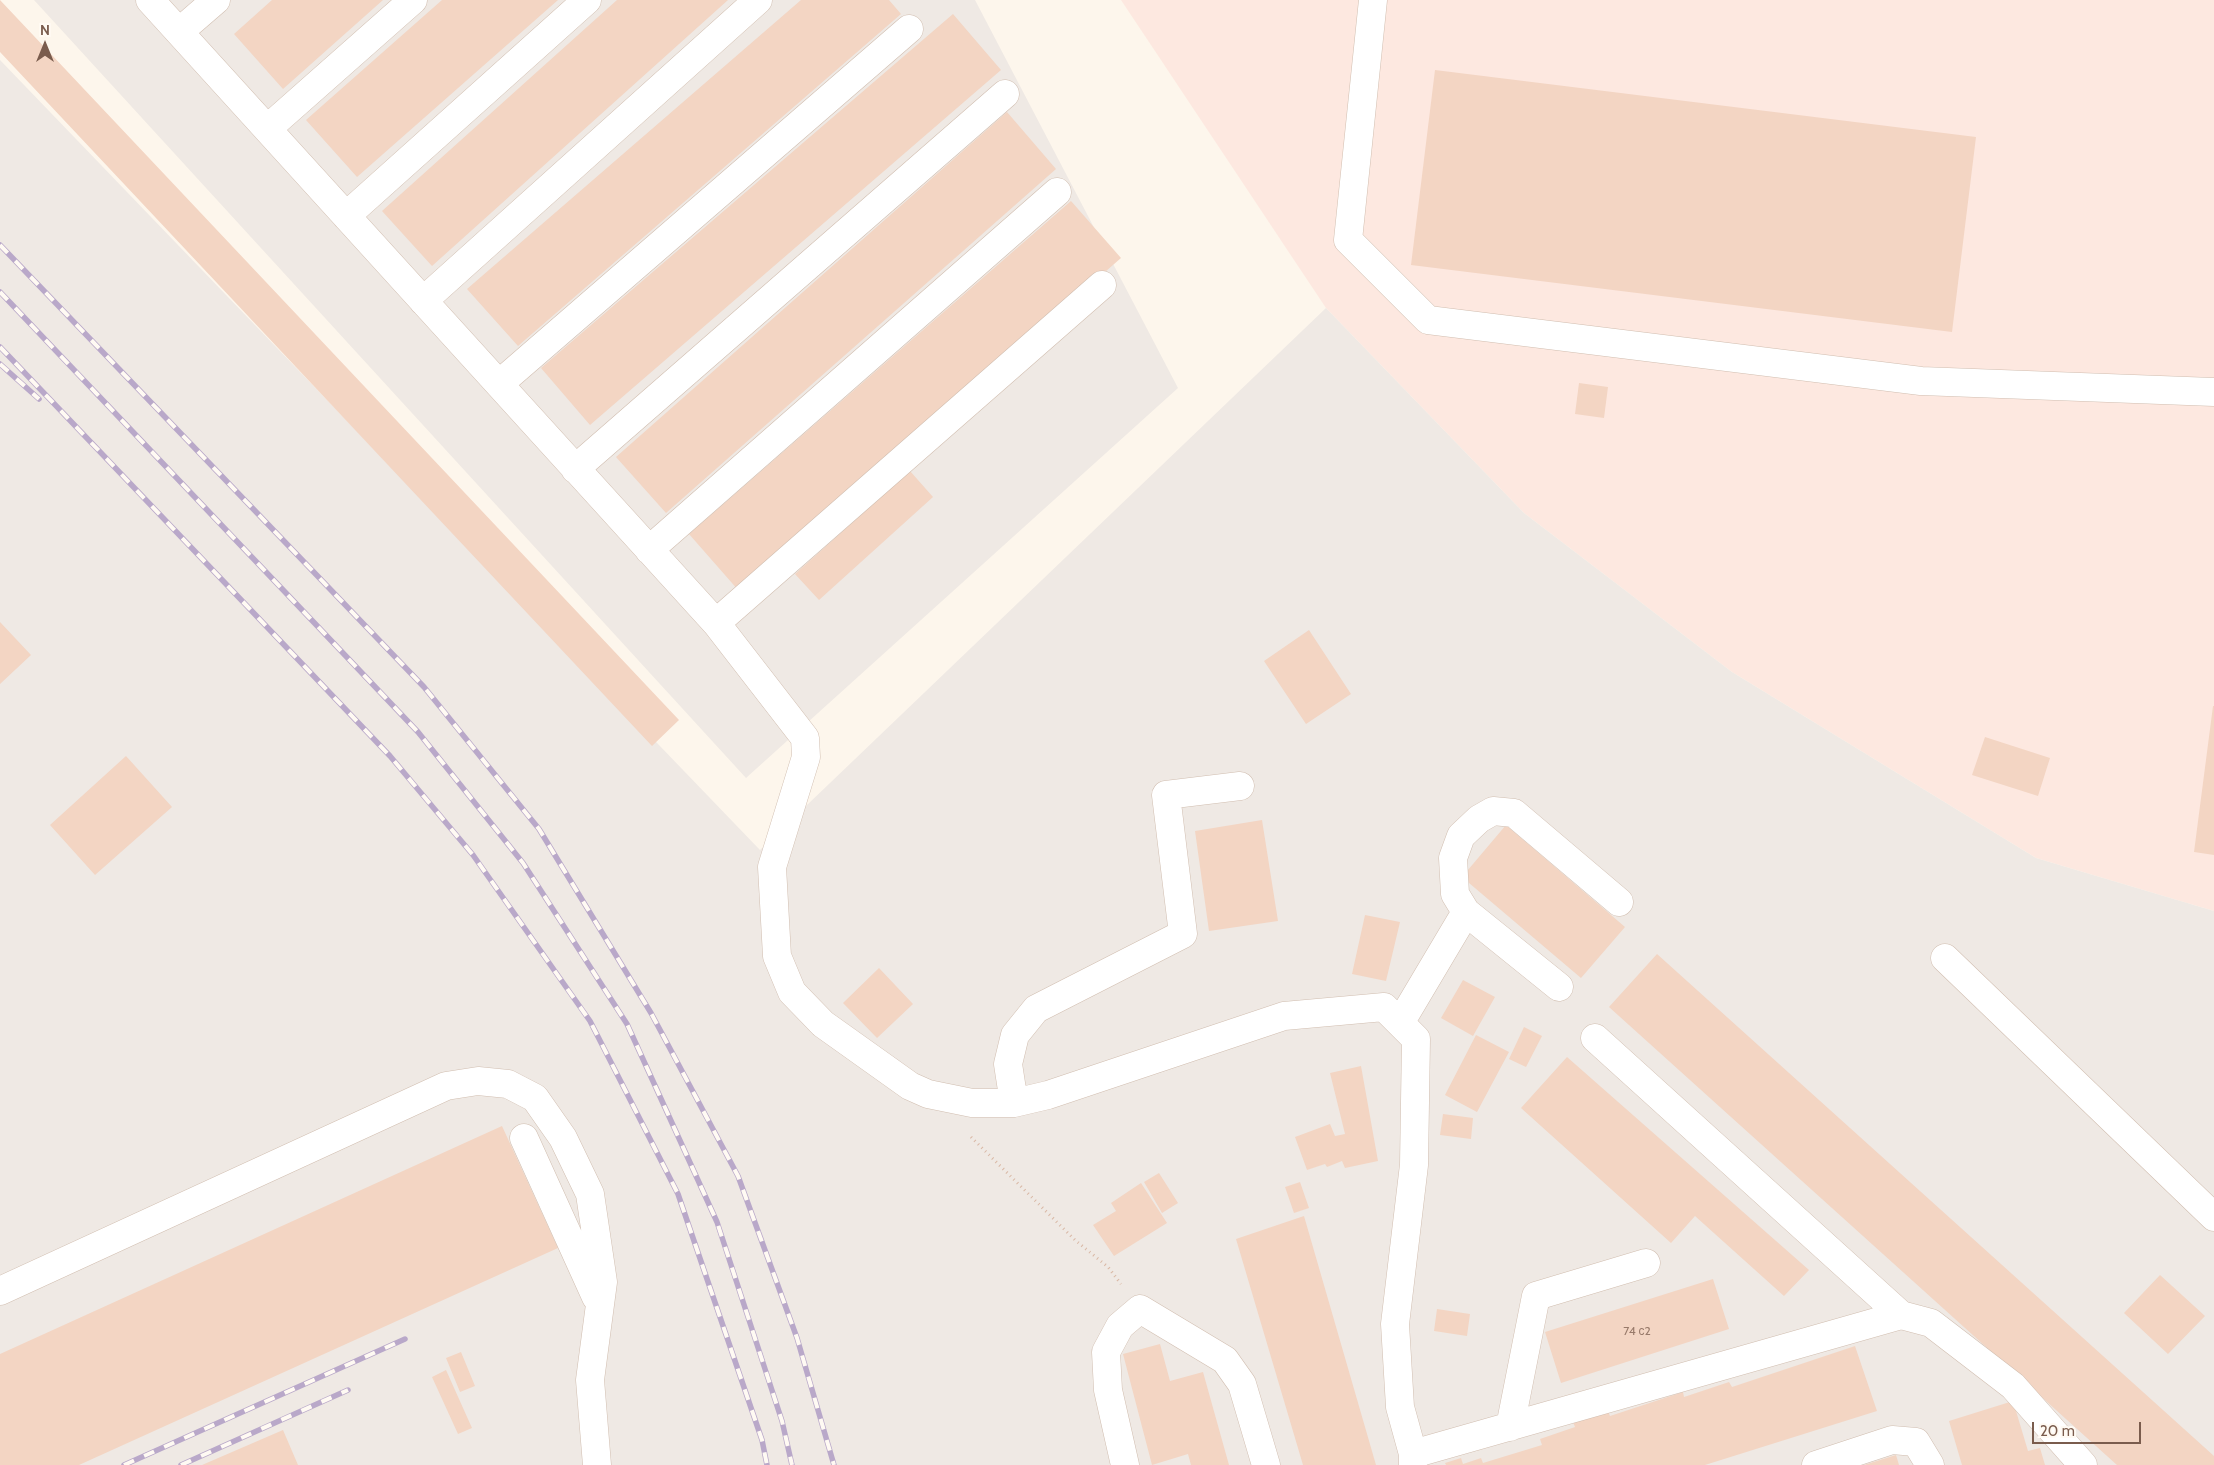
<!DOCTYPE html>
<meta charset="utf-8">
<style>
body{margin:0}
#map{position:relative;width:2214px;height:1465px;overflow:hidden;background:#fdf6ec;font-family:Cabin,sans-serif}
canvas{display:block}
.north{position:absolute;left:20px;top:20px;width:50px;height:50px;-webkit-text-stroke:4px #fffaf3;paint-order:stroke;rotate:0deg;font-size:14px;font-weight:700;line-height:20px;text-align:center;color:#7a5c4d}
.north::after{content:'';display:block;margin:auto;width:18px;height:22px;background:#7a5c4d;clip-path:polygon(50% 0,100% 100%,50% 72%,0 100%)}
.scale{position:absolute;left:2032px;top:1422px;width:109px;height:22px;box-sizing:border-box;border:2px solid #7a5c4d;border-top:0;padding-left:6px;font-size:15px;line-height:18px;white-space:nowrap;color:#7a5c4d;-webkit-text-stroke:4px #fffaf3;paint-order:stroke}
</style>
<div id="map">
<canvas width="2214" height="1465"></canvas>
<div class="north">N</div>
<div class="scale">20 m</div>
</div>
<script>
const c = document.querySelector('canvas').getContext('2d');
c.lineJoin = 'round';
function paint(path, color) {
  c.fillStyle = color;
  c.fill(path, 'evenodd');
}
function toPath(rows) {
  const path = new Path2D();
  for (const r of rows) {
    path.moveTo(r[0], r[1]);
    for (let i = 2; i < r.length; i += 2) path.lineTo(r[i], r[i + 1]);
  }
  return path;
}
function stroke(path, color, width, dash) {
  c.strokeStyle = color;
  c.lineWidth = width;
  c.lineCap = dash ? 'butt' : 'round';
  c.setLineDash(dash || []);
  c.stroke(path);
}
function label(font, color, halo, rows, align = 'center') {
  c.font = font + ' Cabin,sans-serif';
  c.lineWidth = 4;
  c.setLineDash([]);
  c.textBaseline = 'middle';
  c.strokeStyle = halo;
  c.fillStyle = color;
  for (const [text, x, y, turn = 0] of rows) {
    c.save();
    c.translate(x, y);
    c.rotate((+turn || 0) * Math.PI / 180);
    c.textAlign = isNaN(turn) ? turn : align;
    if (halo) c.strokeText(text, 0, 0);
    c.fillText(text, 0, 0);
    c.restore();
  }
}
paint(toPath([
 [1121,0,2214,0,2214,911,2036,858,1732,672,1524,513,1326,308]
]), '#fde8e0');
paint(toPath([
 [34,0,975,0,1178,388,746,778],
 [0,60,760,850,1326,308,1524,513,1732,672,2036,858,2214,911,2214,1465,0,1465]
]), '#efe9e4');
paint(toPath([
 [0,0,679,720,652,746,0,52],
 [272,0,383,0,283,89,234,34],
 [442,0,558,0,357,177,306,120],
 [617,0,728,0,432,266,382,211],
 [801,0,889,0,901,14,518,346,467,289],
 [953,14,1001,70,590,425,541,368],
 [1435,70,1976,137,1952,332,1411,265],
 [1007,112,1056,169,666,513,616,457],
 [1071,201,1121,258,739,591,689,534],
 [1579,383,1608,387,1604,418,1575,414],
 [910,471,933,497,819,600,795,574],
 [0,622,31,655,0,684],
 [1309,630,1351,694,1306,724,1264,661],
 [2213,706,2214,706,2214,855,2194,852],
 [1985,737,2050,758,2038,796,1972,775],
 [126,756,172,807,95,875,50,825],
 [1262,820,1278,921,1209,931,1195,831],
 [1506,825,1625,927,1581,978,1462,877],
 [1365,915,1400,922,1386,981,1352,974],
 [1657,954,2214,1456,2214,1465,2117,1465,1609,1007],
 [879,968,913,1004,877,1038,843,1003],
 [1463,980,1495,997,1473,1036,1441,1018],
 [1524,1027,1542,1036,1526,1067,1509,1059],
 [1476,1035,1509,1052,1477,1112,1445,1095],
 [1567,1057,1809,1270,1784,1296,1695,1216,1671,1243,1521,1108],
 [1361,1066,1378,1161,1345,1168,1342,1161,1327,1167,1325,1164,1307,1170,1295,1137,1330,1124,1335,1136,1345,1134,1330,1073],
 [1443,1114,1473,1118,1471,1139,1440,1135],
 [502,1126,558,1248,79,1465,0,1465,0,1354],
 [1159,1173,1178,1203,1162,1213,1144,1182],
 [1300,1182,1309,1208,1294,1213,1285,1187],
 [1141,1183,1167,1223,1114,1256,1093,1225,1116,1211,1111,1203],
 [1304,1216,1376,1465,1303,1465,1236,1239],
 [2160,1275,2205,1316,2168,1354,2124,1313],
 [1713,1279,1729,1329,1561,1383,1545,1332],
 [1437,1309,1470,1314,1467,1336,1434,1331],
 [1160,1344,1170,1381,1203,1372,1229,1465,1191,1465,1188,1454,1152,1465,1123,1354],
 [1855,1346,1877,1411,1705,1465,1446,1465,1445,1463,1461,1458,1463,1464,1481,1458,1483,1463,1542,1445,1540,1439,1575,1427,1573,1422,1608,1411,1610,1416,1683,1392,1684,1397,1729,1382,1732,1387],
 [461,1352,475,1386,460,1392,446,1358],
 [446,1370,472,1428,458,1434,432,1377],
 [2013,1401,2028,1451,2040,1448,2045,1465,1962,1465,1949,1421],
 [283,1430,298,1465,202,1465],
 [1896,1455,1899,1465,1864,1465]
]), '#f3d5c3');
const minor = toPath([
 [150,0,716,623,805,738,806,757,772,867,777,956,792,992,823,1024,910,1086,928,1094,972,1103,1014,1103,1048,1095,1284,1016,1384,1007,1416,1039,1414,1165,1395,1324,1400,1407,1413,1454,1413,1465],
 [1373,0,1348,240,1428,320,1921,381,2214,392],
 [179,32,216,0],
 [267,129,413,0],
 [346,216,587,0],
 [423,301,758,0],
 [499,384,909,29],
 [575,469,1005,94],
 [649,550,1057,192],
 [716,623,1102,285],
 [1466,912,1559,987],
 [1945,958,2214,1217],
 [1400,1023,1466,912,1455,894,1453,858,1461,836,1479,819,1493,811,1514,813,1619,902],
 [1014,1103,1008,1064,1015,1035,1036,1009,1183,934,1166,795,1240,786],
 [524,1138,596,1297],
 [0,1291,446,1086,478,1081,508,1084,535,1098,563,1138,590,1194,603,1282,590,1380,597,1465],
 [1901,1315,1931,1323,2013,1386,2083,1465],
 [1510,1427,1536,1296,1646,1263],
 [1413,1454,1901,1315,1595,1038],
 [1125,1465,1108,1390,1106,1352,1120,1326,1140,1309,1225,1360,1242,1384,1266,1465],
 [1816,1465,1892,1440,1916,1442,1930,1465]
]);
stroke(minor, '#d1beb0', 29);
stroke(toPath([
 [971,1137,1075,1240,1108,1267,1121,1284]
]), '#d9b8a5', 3, [1, 4]);
stroke(minor, '#fff', 28);
const rail = toPath([
 [0,245,424,687,539,829,651,1013,738,1176,797,1338,834,1465],
 [0,292,418,732,523,863,627,1024,717,1222,782,1421,792,1465],
 [0,347,390,756,473,855,590,1021,678,1194,762,1440,767,1465],
 [0,364,39,399],
 [124,1465,405,1339],
 [181,1465,348,1390]
]);
stroke(rail, '#b9a8c9', 5.5);
stroke(rail, '#fffaf3', 4, [11]);
label('12px', '#987a6a', null, [
 ["74 с2",1637,1331]
]);
</script>
